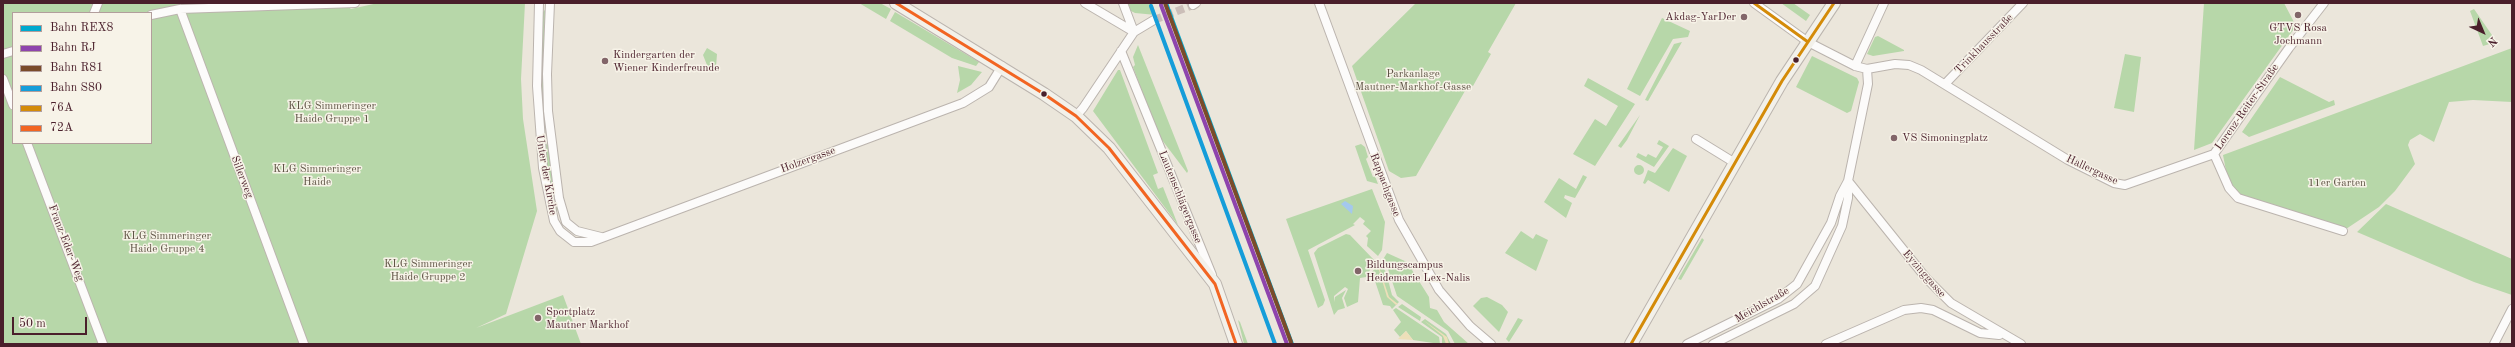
<!DOCTYPE html>
<meta charset="utf-8">
<style>
body{margin:0}
#map{position:relative;width:2515px;height:347px;overflow:hidden;background:#ebe6db;font-family:"Old Standard TT",serif}
canvas{display:block}
.frame{position:absolute;inset:0;border:4px solid #4a1f2b;pointer-events:none}
.legend{position:absolute;left:12px;top:12px;width:140px;height:132px;box-sizing:border-box;background:#f7f3e8;border:1px solid #b29e9c;margin:0;padding:5px 7px;list-style:none;font-size:12px;color:#4a1f2b}
.legend li{display:flex;align-items:center;gap:8px;height:20px}
.legend b{width:20px;border:1px solid #b29e9c}
.north{position:absolute;left:2463px;top:12px;width:40px;height:40px;-webkit-text-stroke:3px #f7f3e8;paint-order:stroke;rotate:136deg;font-size:11px;font-weight:700;line-height:16px;text-align:center;color:#4a1f2b}
.north::after{content:'';display:block;margin:auto;width:14px;height:18px;background:#4a1f2b;clip-path:polygon(50% 0,100% 100%,50% 72%,0 100%)}
.scale{position:absolute;left:12px;top:317px;width:75px;height:18px;box-sizing:border-box;border:2px solid #4a1f2b;border-top:0;padding-left:5px;font-size:12px;line-height:14px;white-space:nowrap;color:#4a1f2b;-webkit-text-stroke:3px #f7f3e8;paint-order:stroke}
</style>
<div id="map">
<canvas width="2515" height="347"></canvas>
<div class="frame"></div>
<ul class="legend">
<li><b style="height:5px;background:#00a9ce"></b>Bahn REX8</li>
<li><b style="height:5px;background:#8e44ad"></b>Bahn RJ</li>
<li><b style="height:5px;background:#7a4b2a"></b>Bahn R81</li>
<li><b style="height:5px;background:#159dd9"></b>Bahn S80</li>
<li><b style="height:5px;background:#d48b09"></b>76A</li>
<li><b style="height:5px;background:#f26522"></b>72A</li>
</ul>
<div class="north">N</div>
<div class="scale">50 m</div>
</div>
<script>
const c = document.querySelector('canvas').getContext('2d');
c.lineJoin = 'round';
function paint(path, color) {
  c.fillStyle = color;
  c.fill(path, 'evenodd');
}
function toPath(rows) {
  const path = new Path2D();
  for (const r of rows) {
    if (r.length === 3) {
      path.moveTo(r[0] + r[2], r[1]);
      path.arc(r[0], r[1], r[2], 0, 2 * Math.PI);
      continue;
    }
    path.moveTo(r[0], r[1]);
    for (let i = 2; i < r.length; i += 2) path.lineTo(r[i], r[i + 1]);
  }
  return path;
}
function stroke(path, color, width, dash) {
  c.strokeStyle = color;
  c.lineWidth = width;
  c.lineCap = dash ? 'butt' : 'round';
  c.setLineDash(dash || []);
  c.stroke(path);
}
function label(font, color, halo, rows, align = 'center') {
  c.font = font + ' "Old Standard TT",serif';
  c.lineWidth = 3;
  c.setLineDash([]);
  c.textBaseline = 'middle';
  c.strokeStyle = halo;
  c.fillStyle = color;
  for (const [text, x, y, turn = 0] of rows) {
    c.save();
    c.translate(x, y);
    c.rotate((+turn || 0) * Math.PI / 180);
    c.textAlign = isNaN(turn) ? turn : align;
    if (halo) c.strokeText(text, 0, 0);
    c.fillText(text, 0, 0);
    c.restore();
  }
}
paint(toPath([
 [3,3,344,3,351,9,378,3,525,3,521,79,523,119,537,211,506,314,476,328,563,295,581,344,3,344],
 [13,13,151,13,151,143,13,143],
 [859,3,880,3,891,9,886,19],
 [1128,3,1152,3,1156,15,1135,13,1131,11],
 [1416,3,1516,3,1488,52,1491,54,1478,77,1473,86,1469,84,1416,176,1401,178,1389,171,1352,66],
 [1781,3,1793,3,1810,15,1806,21],
 [2204,3,2284,3,2296,26,2212,143,2194,150],
 [2474,9,2494,38,2496,42,2483,46,2470,11],
 [545,10,544,94,540,94,543,12],
 [895,12,979,62,976,66,952,58,890,21],
 [1662,18,1690,31,1688,37,1673,39,1640,96,1627,89],
 [1878,36,1904,50,1904,51,1873,56,1867,54,1875,37],
 [1682,42,1648,101,1645,100,1674,44],
 [1138,45,1188,171,1187,173,1159,136,1133,67,1135,65,1133,57],
 [707,48,717,54,716,67,709,70,703,55],
 [2512,48,2512,102,2473,100,2449,102,2434,142,2420,134,2410,140,2408,145,2415,164,2395,191,2379,207,2343,231,2238,198,2227,176,2223,155],
 [2125,54,2141,57,2134,112,2114,108],
 [1812,56,1857,78,1859,82,1851,111,1847,113,1796,87],
 [958,66,982,72,971,85,957,93,960,80],
 [1118,70,1120,70,1158,173,1153,175,1158,189,1163,187,1178,225,1093,111],
 [2280,77,2329,102,2334,100,2335,105,2249,137,2242,132],
 [1588,78,1635,104,1595,166,1573,154,1595,119,1606,126,1618,106,1584,86],
 [1640,115,1627,140,1621,148,1618,146],
 [1659,140,1669,146,1654,167,1636,157,1638,153,1646,157,1648,154,1656,158,1663,147,1657,144],
 [546,144,548,145,559,210,555,211,547,169,544,146],
 [1361,144,1365,147,1368,157,1366,159,1373,177,1375,176,1378,184,1367,181,1355,146],
 [1673,148,1687,156,1669,192,1648,180,1645,184,1643,183,1648,170,1655,173],
 [1639,170,5],
 [1583,175,1587,177,1575,198,1565,195,1564,198,1572,203,1566,218,1544,202,1559,178,1576,189],
 [1372,189,1385,222,1382,250,1378,256,1367,246,1368,238,1366,236,1371,231,1363,224,1365,221,1360,217,1353,224,1355,225,1308,250,1325,300,1323,305,1318,308,1286,219],
 [2386,204,2512,259,2512,295,2474,282,2357,232],
 [1521,231,1533,239,1536,234,1548,240,1536,271,1505,253],
 [1346,234,1350,235,1375,261,1366,277,1360,278,1358,302,1347,307,1344,298,1348,289,1345,287,1334,296,1334,302,1335,297,1346,290,1342,298,1345,308,1338,310,1334,315,1314,253,1318,248],
 [1702,238,1704,240,1681,280,1678,279],
 [1387,253,1407,262,1429,297,1430,308,1437,310,1444,322,1469,344,1455,344,1448,331,1397,296,1388,269,1382,261],
 [1380,263,1386,272,1392,295,1399,302,1392,309,1390,306,1383,305,1372,272],
 [1487,297,1502,305,1508,312,1499,332,1473,306,1481,298],
 [1402,304,1421,317,1420,321,1398,307],
 [1396,308,1439,337,1440,344,1413,340,1406,331,1400,337,1394,330,1401,322,1393,310],
 [1518,318,1523,320,1509,342,1506,339],
 [1425,319,1446,334,1451,344,1442,344,1442,337,1421,322],
 [1238,320,1240,322,1248,344,1244,344]
]), '#b7d7a9');
paint(toPath([
 [1378,264,1389,297,1398,304,1396,305,1387,297,1379,270,1376,267],
 [1423,320,1447,337,1449,344,1446,344,1443,336],
 [1406,331,1413,340,1398,339]
]), '#eddfb9');
paint(toPath([
 [1345,201,1353,206,1352,214,1341,204]
]), '#a4c8ed');
stroke(toPath([
 [1154,20,1193,5]
]), '#cbbeb8', 8, [8, 4]);
const street = toPath([
 [539,3,537,86,543,168,554,221,560,231,574,242,591,242,963,103,989,87,1002,66],
 [550,3,547,74,548,111,559,198,566,222,577,231,601,237],
 [1085,3,1134,32],
 [1123,3,1134,32],
 [1319,3,1399,220,1439,290,1470,326,1491,344],
 [1754,3,1808,42,1855,66,1867,69,1895,64,1909,65,1921,70,2068,160,2114,183,2125,185,2214,154,2229,188,2238,198,2343,231],
 [1193,5,1196,3],
 [180,9,304,344],
 [94,13,98,3],
 [151,15,180,9,355,3],
 [1121,51,1212,275],
 [3,54,13,51],
 [1855,66,1884,3],
 [3,79,13,105],
 [1945,84,2023,3],
 [1076,116,1083,108,1134,32,1154,20],
 [1696,139,1735,163],
 [27,143,103,344],
 [2214,154,2289,48,2324,3],
 [1848,181,1926,278,1951,303,2021,344],
 [1687,344,1778,299,1797,284,1831,223,1840,196,1848,181,1868,84,1867,69],
 [1713,344,1794,304,1815,286,1842,226,1848,198,1848,182],
 [1826,344,1904,310,1921,308,1933,310,1980,333,1999,335],
 [2494,344,2512,309]
]);
const secondary = toPath([
 [896,3,1044,94,1076,116,1109,148,1215,284,1236,344],
 [1631,344,1782,81,1834,3]
]);
stroke(street, '#bbb4ae', 10);
stroke(secondary, '#bbb4ae', 14);
stroke(street, '#fcfbfa', 8);
stroke(secondary, '#f3f1ea', 12);
stroke(toPath([
 [1754,3,1808,42],
 [1631,344,1782,81,1834,3]
]), '#d48b09', 3);
stroke(toPath([
 [896,3,1044,94,1076,116,1109,148,1215,284,1236,344]
]), '#f26522', 3);
stroke(toPath([
 [1166,3,1292,344]
]), '#00a9ce', 4);
stroke(toPath([
 [1161,5,1287,344]
]), '#8e44ad', 4);
stroke(toPath([
 [1165,3,1291,342]
]), '#7a4b2a', 4);
stroke(toPath([
 [1151,6,1275,344]
]), '#159dd9', 4);
for (const [x, y, r, color] of [
 [2298,15,4,"#826569"],
 [1744,17,4,"#826569"],
 [1796,60,3.5,"#4a1f2b"],
 [605,61,4,"#826569"],
 [1044,94,3.5,"#4a1f2b"],
 [1894,138,4,"#826569"],
 [1358,271,4,"#826569"],
 [538,318,4,"#826569"]
]) {
  const dot = new Path2D();
  dot.arc(x, y, r, 0, 2 * Math.PI);
  c.fillStyle = color;
  c.fill(dot);
  stroke(dot, '#f7f3e8', 1.5);
}
label('11px', '#4a1f2b', '#f7f3e8', [
 ["Akdag-YarDer",1736,17,"right"],
 ["GTVS Rosa",2298,28,"center"],
 ["Jochmann",2298,41,"center"],
 ["Kindergarten der",613,55],
 ["Wiener Kinderfreunde",613,68],
 ["VS Simoningplatz",1902,138],
 ["Bildungscampus",1366,265],
 ["Heidemarie Lex-Nalis",1366,278],
 ["Sportplatz",546,312],
 ["Mautner Markhof",546,325]
], 'left');
label('11px', '#4a1f2b', '#f7f3e8', [
 ["Trinkhausstraße",1984,44,-46],
 ["Lorenz-Reiter-Straße",2247,107,-55],
 ["Holzergasse",808,160,-20],
 ["Hallergasse",2092,170,25],
 ["Unter der Kirche",546,175,80],
 ["Sillerweg",242,177,69],
 ["Rappachgasse",1385,185,69],
 ["Lautenschlägergasse",1180,197,68],
 ["Franz-Eder-Weg",66,243,69],
 ["Eyzinggasse",1924,274,49],
 ["Meichlstraße",1762,305,-30]
]);
label('11px', '#5e5344', '#f7f3e8', [
 ["Parkanlage",1413,74],
 ["Mautner-Markhof-Gasse",1413,87],
 ["KLG Simmeringer",332,106],
 ["Haide Gruppe 1",332,119],
 ["KLG Simmeringer",317,169],
 ["Haide",317,182],
 ["11er Garten",2337,183],
 ["KLG Simmeringer",167,236],
 ["Haide Gruppe 4",167,249],
 ["KLG Simmeringer",428,264],
 ["Haide Gruppe 2",428,277]
]);
</script>
